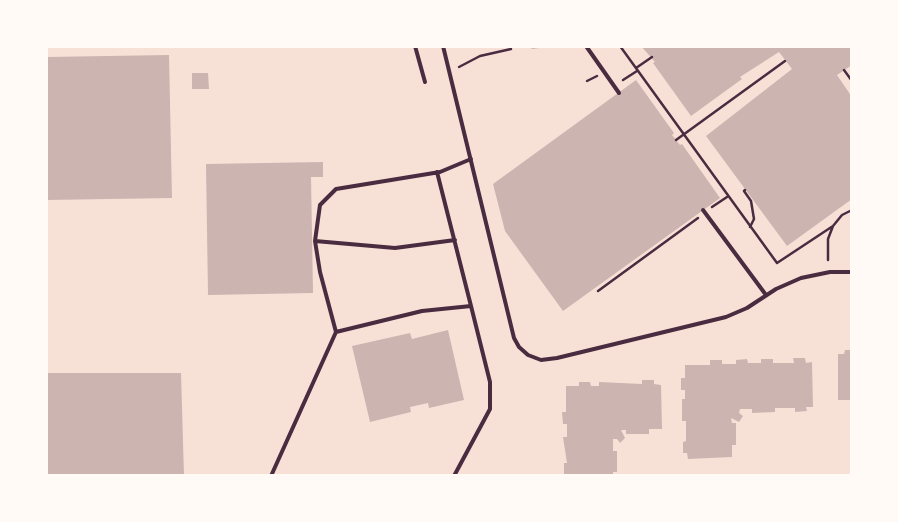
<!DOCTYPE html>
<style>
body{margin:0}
#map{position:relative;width:898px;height:522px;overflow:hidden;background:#f7e1d7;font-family:"Asap Condensed",sans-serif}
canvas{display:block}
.frame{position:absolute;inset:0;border:48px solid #fffaf5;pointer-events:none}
</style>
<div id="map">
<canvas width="898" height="522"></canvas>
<div class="frame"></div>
</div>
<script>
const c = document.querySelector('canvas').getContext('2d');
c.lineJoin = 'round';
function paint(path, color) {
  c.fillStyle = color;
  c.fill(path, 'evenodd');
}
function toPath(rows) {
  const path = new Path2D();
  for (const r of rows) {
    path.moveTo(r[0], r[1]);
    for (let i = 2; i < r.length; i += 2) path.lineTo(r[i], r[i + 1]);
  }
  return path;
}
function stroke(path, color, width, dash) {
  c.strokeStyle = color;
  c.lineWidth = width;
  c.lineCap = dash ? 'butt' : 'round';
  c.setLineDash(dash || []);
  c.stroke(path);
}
paint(toPath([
 [641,46,852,46,852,65,837,75,852,97,852,199,787,246,706,136,792,69,779,52,740,77,742,79,691,116,653,63,655,62],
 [169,55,172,198,46,200,46,57],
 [192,73,208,73,209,89,192,89],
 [636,80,674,133,672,135,680,145,682,144,720,198,563,311,505,231,493,184],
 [323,162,323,177,311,177,313,293,208,295,206,164],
 [448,330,464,400,429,408,428,403,410,407,411,412,370,422,352,346,410,333,412,339],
 [845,350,852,350,852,400,838,400,838,354,844,354],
 [793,358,805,358,806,363,812,362,813,407,806,407,807,411,795,412,795,408,775,408,775,412,752,413,752,409,740,409,739,413,743,416,739,422,731,418,732,423,736,423,736,445,732,445,732,457,688,459,687,453,683,453,683,442,686,441,686,421,682,421,682,399,685,399,685,390,681,390,681,378,685,378,685,365,710,365,710,360,722,360,722,364,736,364,736,360,747,359,748,363,761,363,761,359,773,359,773,363,794,363],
 [46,373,181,373,184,476,46,476],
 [642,380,654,380,654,384,661,385,662,429,649,429,649,434,626,434,626,430,621,430,625,438,620,443,617,439,613,439,613,451,617,451,617,472,613,472,613,476,564,474,564,463,567,463,563,437,567,437,567,424,563,424,562,412,566,412,566,386,579,386,579,382,590,382,591,386,599,386,599,382,642,384]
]), '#ccb4b1');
stroke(toPath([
 [620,46,777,263,833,226],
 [532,47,562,46],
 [459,67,480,56,511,49],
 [636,68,652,57],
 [844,70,852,81],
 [623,80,637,71],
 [587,81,597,76],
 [676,140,785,61],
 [745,190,744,191,751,201,754,219,750,227],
 [712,207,727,197],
 [828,260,828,239,833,226,842,215,852,210],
 [598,291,698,218]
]), '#4a2c40', 2.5);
stroke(toPath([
 [415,46,425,82],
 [443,46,514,338,519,347,528,355,541,360,557,358,726,317,747,308,776,289,801,278,830,272,852,272],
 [586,46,619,93],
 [703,210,766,295],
 [315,241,395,248,455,240],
 [336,332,320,272,315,241,320,205,336,189,440,172,471,159],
 [271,476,336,332,422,311,471,306,437,172],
 [454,476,490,409,490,382,471,306]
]), '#4a2c40', 4);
</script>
